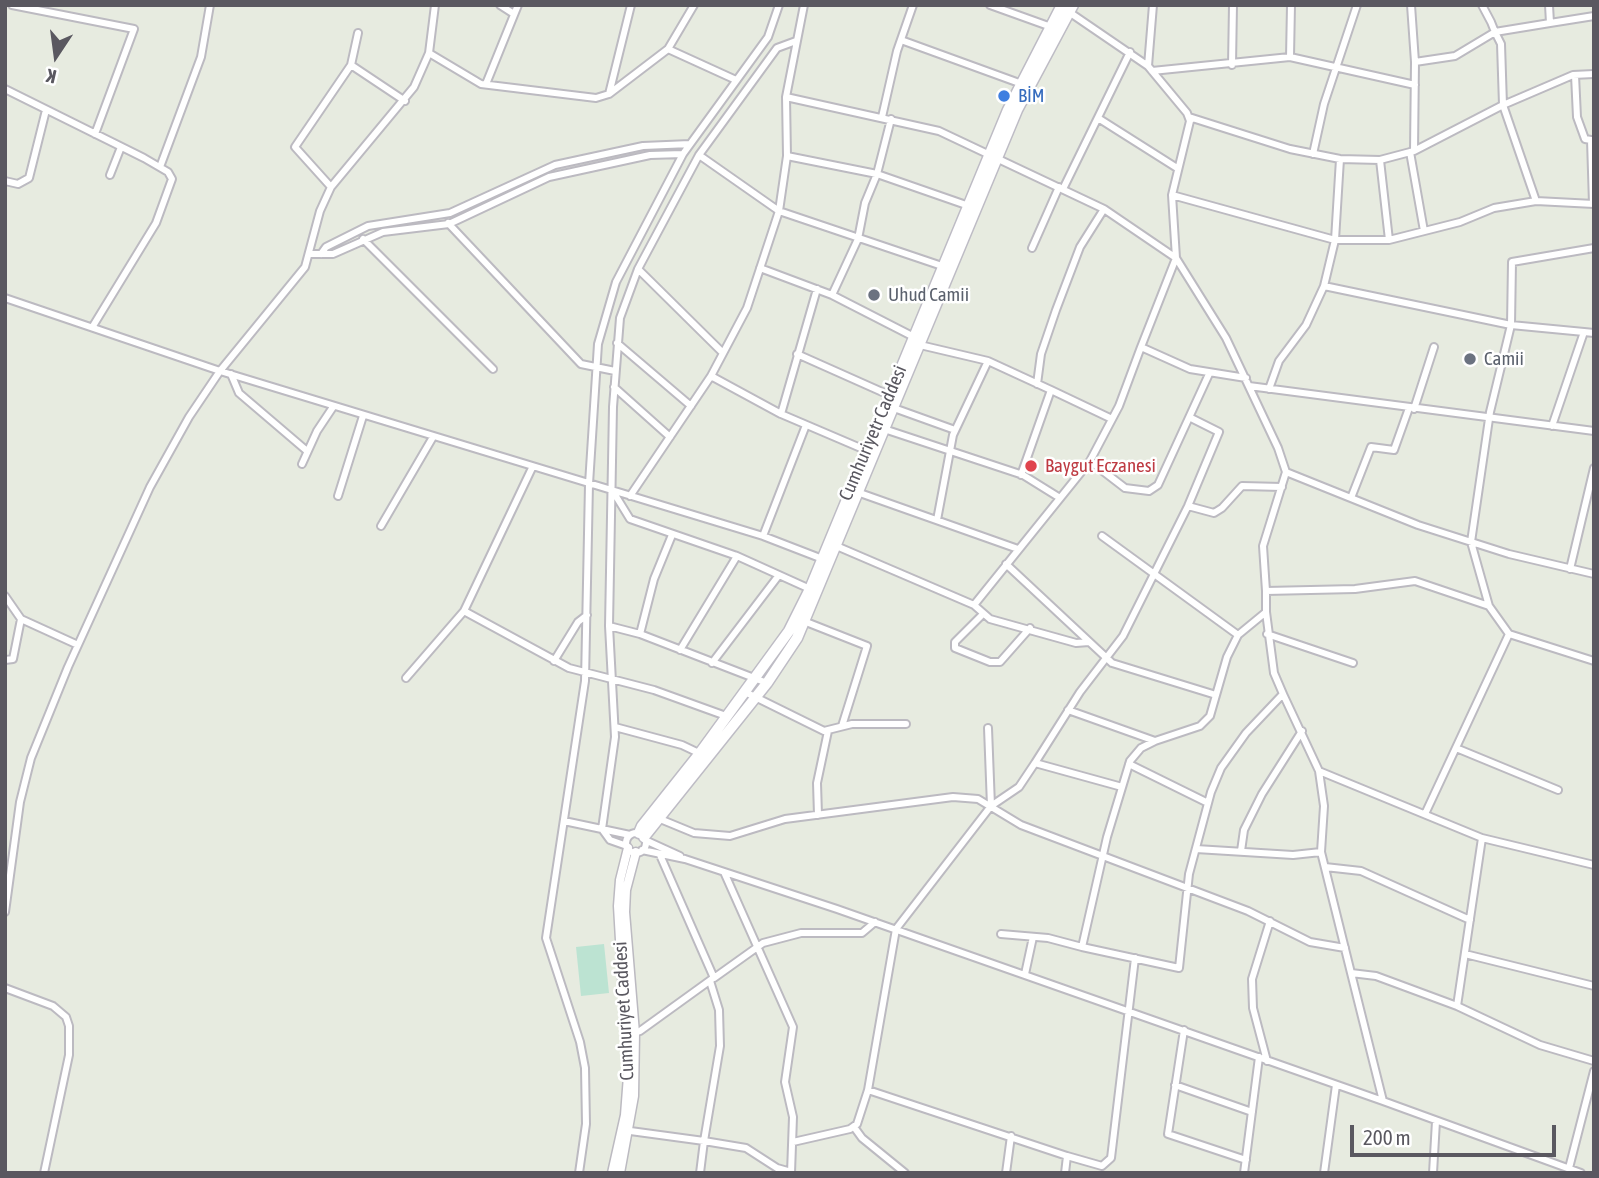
<!DOCTYPE html>
<meta charset="utf-8">
<style>
body{margin:0}
#map{position:relative;width:1599px;height:1178px;overflow:hidden;background:#e7ebe0;font-family:"Asap Condensed",sans-serif}
canvas{display:block}
.frame{position:absolute;inset:0;border:7px solid #5a5860;pointer-events:none}
.north{position:absolute;left:21px;top:21px;width:70px;height:70px;-webkit-text-stroke:5px #fff;paint-order:stroke;rotate:193deg;font-size:19px;font-weight:700;line-height:28px;text-align:center;color:#5a5860}
.north::after{content:'';display:block;margin:auto;width:24px;height:32px;background:#5a5860;clip-path:polygon(50% 0,100% 100%,50% 72%,0 100%)}
.scale{position:absolute;left:1350px;top:1125px;width:206px;height:32px;box-sizing:border-box;border:4px solid #5a5860;border-top:0;padding-left:9px;font-size:21px;line-height:24px;white-space:nowrap;color:#5a5860;-webkit-text-stroke:5px #fff;paint-order:stroke}
</style>
<div id="map">
<canvas width="1599" height="1178"></canvas>
<div class="frame"></div>
<div class="north">K</div>
<div class="scale">200 m</div>
</div>
<script>
const c = document.querySelector('canvas').getContext('2d');
c.lineJoin = 'round';
function paint(path, color) {
  c.fillStyle = color;
  c.fill(path, 'evenodd');
}
function toPath(rows) {
  const path = new Path2D();
  for (const r of rows) {
    if (r.length === 3) {
      path.moveTo(r[0] + r[2], r[1]);
      path.arc(r[0], r[1], r[2], 0, 2 * Math.PI);
      continue;
    }
    path.moveTo(r[0], r[1]);
    for (let i = 2; i < r.length; i += 2) path.lineTo(r[i], r[i + 1]);
  }
  return path;
}
function stroke(path, color, width, dash) {
  c.strokeStyle = color;
  c.lineWidth = width;
  c.lineCap = dash ? 'butt' : 'round';
  c.setLineDash(dash || []);
  c.stroke(path);
}
function label(font, color, halo, rows, align = 'center') {
  c.font = font + ' "Asap Condensed",sans-serif';
  c.lineWidth = 5;
  c.setLineDash([]);
  c.textBaseline = 'middle';
  c.strokeStyle = halo;
  c.fillStyle = color;
  for (const [text, x, y, turn = 0] of rows) {
    c.save();
    c.translate(x, y);
    c.rotate((+turn || 0) * Math.PI / 180);
    c.textAlign = isNaN(turn) ? turn : align;
    if (halo) c.strokeText(text, 0, 0);
    c.fillText(text, 0, 0);
    c.restore();
  }
}
paint(toPath([
 [604,944,609,993,581,996,576,947]
]), '#bce3d2');
const minor = toPath([
 [12,5,134,29,95,134],
 [500,5,514,14],
 [990,5,1054,28],
 [1411,5,1415,62],
 [1482,5,1491,22,1495,32,1501,44,1503,105,1414,151,1415,62,1455,56,1495,32,1550,23],
 [1549,5,1550,23,1594,16],
 [1069,12,1148,66,1187,113,1190,121,1172,195,1176,258,1141,347,1190,369,1246,378],
 [901,40,1022,84],
 [668,49,736,80],
 [429,53,481,84,596,98,609,94,668,49,694,5],
 [1290,57,1291,5],
 [351,65,405,101],
 [1232,65,1233,5],
 [1148,66,1153,5],
 [1152,71,1290,57,1415,85],
 [1594,74,1573,75,1503,105,1536,201,1594,204],
 [1575,75,1577,117,1585,139,1591,140],
 [486,84,518,5],
 [5,89,144,158,168,172,172,179,156,223,93,326],
 [609,94,631,5],
 [786,97,939,131,1104,209,1176,258,1226,338,1278,448,1286,472,1263,546,1266,591,1355,589,1415,581,1489,606],
 [882,117,897,51,913,5],
 [1189,117,1290,149,1340,159,1380,160,1414,151],
 [1098,118,1177,168],
 [1410,152,1424,231],
 [1313,154,1324,104,1357,5],
 [699,155,779,211,942,266],
 [787,156,877,174,969,206],
 [1380,160,1389,240],
 [160,167,201,57,210,5],
 [110,175,121,147],
 [5,181,18,184,29,178,46,110],
 [331,187,295,147,351,65,358,33],
 [1063,189,1130,52],
 [1172,195,1335,240,1340,159],
 [1536,201,1494,208,1460,222,1389,240,1335,240,1324,286,1511,325,1490,412,1471,542,1489,606,1509,634,1594,661],
 [1593,204,1591,140,1594,140],
 [448,223,581,364,615,371],
 [363,239,493,369],
 [1032,248,1059,187],
 [310,254,333,254,383,232,449,224,549,177,650,155,683,154],
 [321,254,326,247,368,226,450,213,555,165,643,146,690,144],
 [760,268,832,295,914,337,920,345,988,361,1051,390],
 [638,269,723,353],
 [832,295,858,239,865,203,877,174,891,119],
 [5,298,220,371,763,536,820,558],
 [1584,332,1511,325,1512,262,1594,248],
 [617,343,691,406],
 [1141,347,1119,406,1090,461,1125,488,1149,491,1158,485,1209,374],
 [797,354,889,395],
 [231,374,239,393,307,451],
 [711,376,781,414,870,452],
 [1037,384,1041,354,1056,310,1080,247,1104,209],
 [1249,386,1594,431],
 [614,387,670,437],
 [1269,389,1279,361,1306,325,1324,286],
 [891,407,955,430],
 [1414,409,1434,347],
 [781,414,817,289],
 [1552,426,1584,332,1594,333],
 [884,429,1023,475,1060,498],
 [302,464,317,431,333,407],
 [532,468,464,611,569,668,654,690,726,716],
 [1286,472,1418,525,1509,554,1594,574],
 [1021,475,1051,390,1112,419],
 [857,492,1018,549],
 [614,493,630,519,737,556,810,589],
 [338,496,363,416],
 [630,496,711,376,747,308,779,211,787,156,786,97,804,5],
 [1351,498,1371,447,1394,450,1409,408],
 [1188,506,1214,513,1222,508,1242,486,1282,487],
 [937,520,953,435,988,361],
 [381,526,433,437],
 [763,536,806,425],
 [1102,536,1238,635,1266,612,1266,591],
 [834,545,974,605,1090,461],
 [1006,564,1112,663,1216,695],
 [1570,569,1594,468],
 [5,596,21,619,78,645],
 [974,605,990,619,1076,643,1089,642],
 [1266,612,1274,673,1283,694],
 [982,615,955,642,955,648,990,662,1000,662,1030,628],
 [801,620,867,646,842,726],
 [609,626,640,634,767,683],
 [640,634,654,579,672,535],
 [1267,634,1353,663],
 [680,650,737,556],
 [5,660,13,659,21,619],
 [554,661,578,622,587,615],
 [712,663,779,575],
 [406,678,464,611],
 [745,692,824,731,852,724,906,724],
 [1068,710,1155,741],
 [615,727,682,745,703,755],
 [988,728,991,806],
 [1456,748,1558,790],
 [1129,764,1208,803],
 [1319,771,1482,838,1457,1006,1376,976,1351,973,1321,852],
 [1122,787,1035,763,1080,692,1123,636,1188,506,1219,432,1191,418],
 [1425,814,1509,634],
 [818,815,817,783,828,731],
 [660,819,694,833,730,836,785,819,953,797,978,799,1021,825,1248,911,1310,942,1345,948],
 [564,821,630,835],
 [636,843,10],
 [1482,838,1594,865],
 [645,840,680,856],
 [627,846,610,840,602,829,615,737,609,626,613,407,620,318,638,269,699,155,777,48,796,41],
 [1196,849,1293,855,1321,852,1324,806,1319,771,1283,694,1246,733,1221,768,1211,792,1189,874,1179,968,1082,947,1107,837,1130,761,1141,748,1155,741,1200,726,1210,716,1227,657,1238,635],
 [642,850,685,859,837,909,1383,1101,1351,973],
 [1241,851,1244,830,1262,794,1302,731],
 [660,855,714,978,763,943,801,933,862,933,875,922],
 [1325,867,1361,871,1470,920],
 [724,872,793,1027,785,1082,793,1117,791,1173],
 [5,912,20,802,31,758,68,667,150,487,189,417,220,371,305,267,320,211,331,187,414,87,429,53,435,5],
 [1001,934,1048,938,1082,947],
 [1465,954,1594,986],
 [1025,974,1033,937],
 [710,981,719,1010,720,1046,704,1141,746,1148,777,1168,791,1172],
 [5,988,53,1006,66,1017,69,1026,69,1055,44,1173],
 [1457,1006,1540,1045,1594,1061],
 [1184,1030,1168,1134,1246,1160],
 [626,1035,640,1031,712,979],
 [1267,1061,1253,1008,1252,979,1270,921],
 [1175,1085,1252,1112],
 [868,1090,1067,1156,1065,1173],
 [1383,1101,1581,1173],
 [854,1127,862,1138,905,1173],
 [623,1130,704,1141,700,1173],
 [793,1142,850,1129,857,1124,868,1090,896,929,991,806,1019,787,1035,763],
 [1067,1156,1102,1166,1111,1158,1135,958],
 [1569,1168,1594,1071],
 [579,1173,586,1124,585,1068,580,1042,546,938,585,681,589,484,598,344,616,282,683,154,768,37,779,5],
 [1006,1173,1011,1136],
 [1244,1173,1259,1057],
 [1324,1173,1336,1085],
 [1433,1173,1436,1121]
]);
const tertiary = toPath([
 [612,1173,625,1115,628,1076,618,906,620,880,628,848],
 [620,1173,634,1096,635,1033,625,912,626,890,636,852]
]);
const secondary = toPath([
 [639,833,642,826,700,753,789,631,810,589,1008,110,1062,5],
 [644,837,767,683,797,638,1017,110,1073,5]
]);
stroke(minor, '#bcbac1', 10);
stroke(tertiary, '#bcbac1', 11);
stroke(secondary, '#bebcc5', 13);
stroke(minor, '#fff', 6);
stroke(tertiary, '#fff', 8);
stroke(secondary, '#fff', 10);
for (const [x, y, r, color] of [
 [1004,96,7,"#3f7fe0"],
 [874,295,7,"#6b7280"],
 [1470,359,7,"#6b7280"],
 [1031,466,7,"#e0444e"]
]) {
  const dot = new Path2D();
  dot.arc(x, y, r, 0, 2 * Math.PI);
  c.fillStyle = color;
  c.fill(dot);
  stroke(dot, '#fff', 2.5);
}
label('19px', '#366cbe', '#fff', [
 ["BİM",1018,96]
], 'left');
label('19px', '#5b616d', '#fff', [
 ["Uhud Camii",888,295],
 ["Camii",1484,359]
], 'left');
label('19px', '#5a5860', '#fff', [
 ["Cumhuriyetr Caddesi",873,433,-67],
 ["Cumhuriyet Caddesi",624,1011,-93]
]);
label('19px', '#be3a42', '#fff', [
 ["Baygut Eczanesi",1045,466]
], 'left');
</script>
